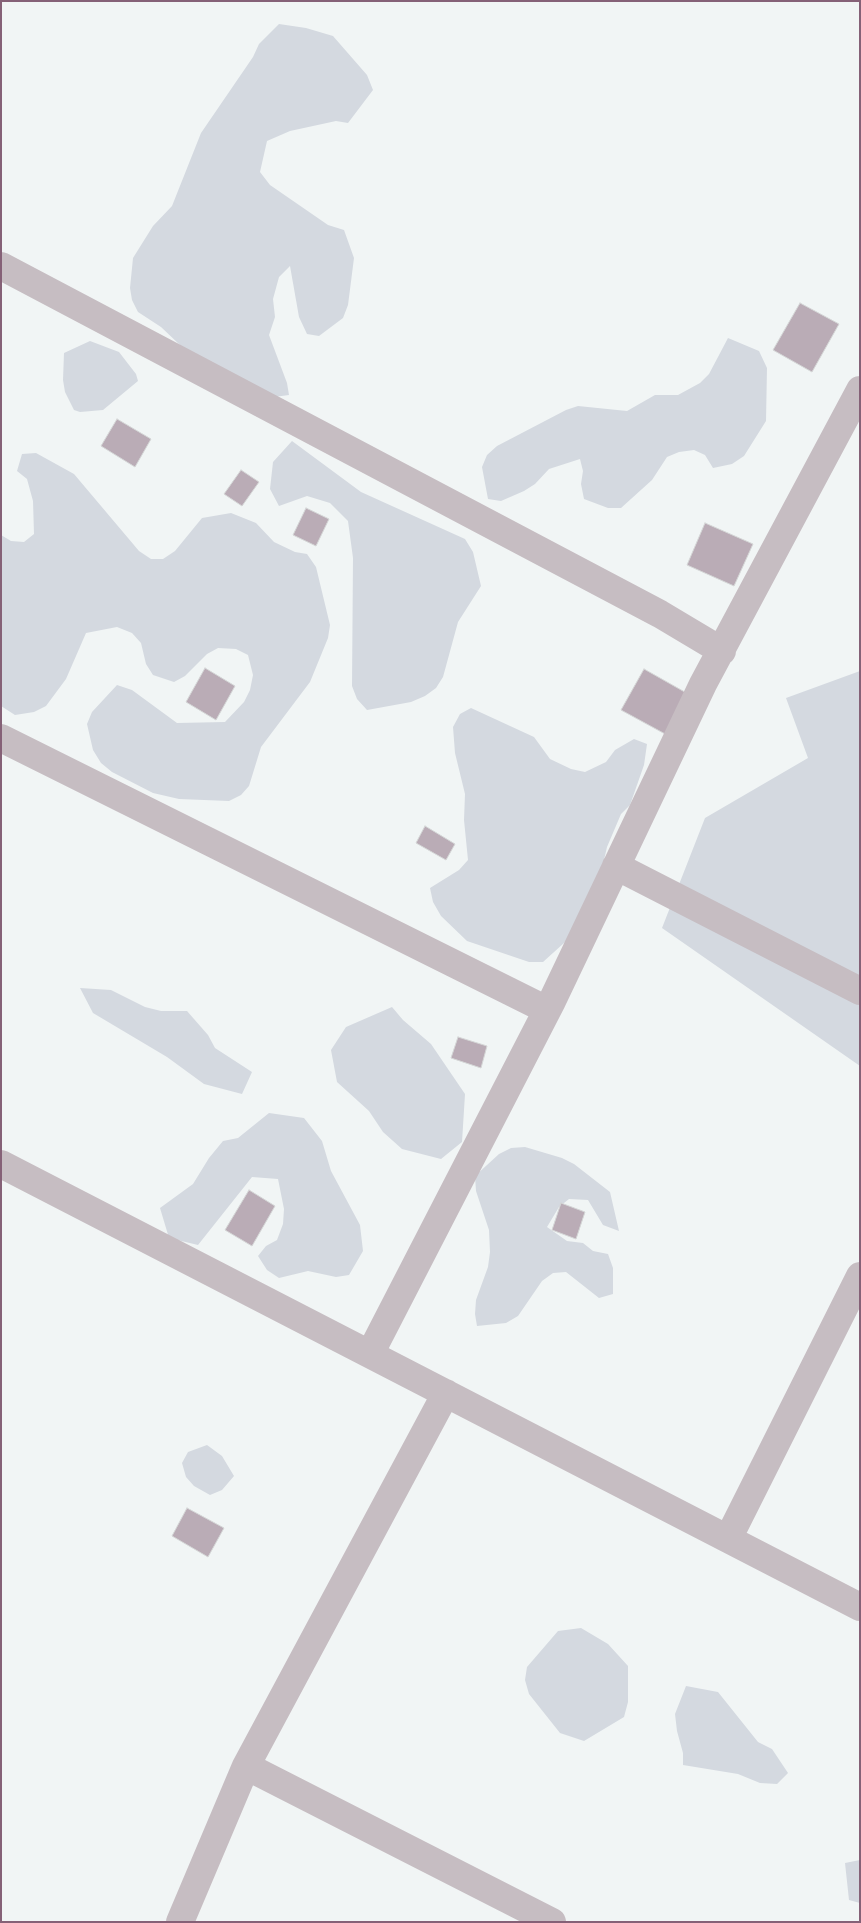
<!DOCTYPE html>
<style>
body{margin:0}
#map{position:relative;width:861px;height:1923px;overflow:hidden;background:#f1f5f5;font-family:"Open Sans",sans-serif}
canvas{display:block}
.frame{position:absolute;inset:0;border:2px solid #856177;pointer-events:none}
</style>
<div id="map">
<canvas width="861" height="1923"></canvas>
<div class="frame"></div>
</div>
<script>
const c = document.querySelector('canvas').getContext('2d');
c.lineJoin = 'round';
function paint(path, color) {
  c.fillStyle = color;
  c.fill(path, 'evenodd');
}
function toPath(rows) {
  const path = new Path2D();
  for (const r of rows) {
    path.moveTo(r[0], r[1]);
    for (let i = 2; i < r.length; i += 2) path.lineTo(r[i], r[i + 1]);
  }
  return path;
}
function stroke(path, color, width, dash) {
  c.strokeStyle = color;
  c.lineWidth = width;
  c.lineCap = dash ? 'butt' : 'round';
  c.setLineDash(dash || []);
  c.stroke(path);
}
paint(toPath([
 [279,24,306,28,333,36,367,75,373,90,348,123,336,121,290,131,267,141,260,172,270,185,328,225,344,230,354,258,348,305,343,318,319,336,307,334,299,317,290,266,279,277,273,299,275,317,269,335,287,383,289,395,274,397,181,346,161,327,138,312,132,300,130,288,133,258,153,226,172,206,201,133,253,57,259,44],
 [728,338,759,351,767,368,766,421,744,456,732,464,713,468,705,455,694,450,679,452,667,457,652,480,621,508,608,508,584,499,581,484,583,471,580,459,549,469,535,484,524,491,501,501,488,499,482,467,487,455,497,446,566,410,578,406,627,411,655,395,678,395,700,383,709,374],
 [90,341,119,352,136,374,138,381,103,410,80,412,74,410,65,392,63,380,64,353],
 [292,441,361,492,465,539,473,552,481,586,458,622,443,677,436,688,425,696,411,702,367,710,357,699,352,686,353,558,348,521,330,503,307,496,279,506,270,489,273,462],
 [36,453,74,474,139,551,151,559,163,559,175,551,202,518,231,513,256,523,274,542,295,552,307,554,316,567,330,625,328,638,310,682,261,747,249,786,241,795,229,801,179,799,153,793,112,772,101,763,93,750,87,724,92,712,117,685,132,690,177,723,225,722,244,702,250,690,253,675,248,655,236,649,218,648,207,654,185,676,174,682,153,675,146,664,141,643,132,633,117,627,86,633,66,679,46,706,34,712,15,715,1,706,1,535,11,541,24,542,34,534,33,501,27,479,17,471,22,454],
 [860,671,860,1066,662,928,705,818,808,758,786,698],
 [471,708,534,737,550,759,571,769,585,772,606,762,615,750,634,739,647,744,644,765,630,805,621,814,607,847,592,912,585,924,543,962,529,962,467,941,441,916,433,902,430,888,459,870,468,860,464,820,465,794,455,753,453,727,460,714],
 [80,988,111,990,145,1007,161,1011,187,1011,208,1035,215,1048,252,1072,242,1094,204,1084,167,1057,93,1013],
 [392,1007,403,1020,431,1044,465,1094,462,1142,441,1159,402,1149,383,1132,369,1111,337,1082,331,1050,346,1027],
 [269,1113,304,1118,322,1141,331,1171,360,1225,363,1251,349,1275,336,1277,308,1271,279,1278,267,1270,258,1256,266,1246,277,1240,283,1224,284,1209,278,1179,252,1177,198,1245,169,1238,160,1208,193,1184,209,1158,223,1141,238,1138],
 [525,1147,562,1158,574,1164,610,1192,619,1231,603,1225,588,1200,569,1199,559,1207,547,1227,567,1241,583,1243,593,1251,608,1254,613,1268,613,1294,599,1298,566,1272,553,1273,542,1281,518,1316,506,1323,477,1326,475,1314,476,1300,488,1267,490,1252,489,1230,476,1191,475,1176,499,1154,511,1148],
 [207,1445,222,1456,234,1476,222,1490,210,1495,194,1486,186,1477,182,1463,188,1452],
 [581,1628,608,1644,628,1666,628,1702,624,1717,584,1741,560,1733,529,1694,525,1680,527,1667,558,1631],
 [686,1686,718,1692,758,1742,772,1749,788,1773,777,1784,760,1783,738,1774,683,1765,683,1753,677,1731,675,1714],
 [860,1860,860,1903,849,1900,845,1863]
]), '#d4d9e0');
const building = toPath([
 [800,303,839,324,812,372,773,350,800,303],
 [117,419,151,439,135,467,101,446,117,419],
 [241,470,259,482,242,506,224,494,241,470],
 [306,508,329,519,316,546,293,535,306,508],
 [705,523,753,544,734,586,687,565,705,523],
 [205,668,235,686,216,720,186,702,205,668],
 [644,669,690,695,667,735,621,710,644,669],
 [425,826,455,844,446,860,416,843,425,826],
 [458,1037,487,1046,481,1068,451,1058,458,1037],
 [249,1190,275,1206,252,1246,225,1230,249,1190],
 [561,1203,585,1212,576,1239,552,1230,561,1203],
 [187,1508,224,1528,208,1557,172,1536,187,1508]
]);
paint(building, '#baacb6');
stroke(building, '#d4d6d6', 1);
stroke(toPath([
 [1,266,660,614,722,651],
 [1,738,547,1010],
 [616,866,860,991],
 [1,1164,860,1607],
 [370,1354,552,1001,703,684,860,390],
 [728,1539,860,1276],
 [246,1766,552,1922],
 [180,1922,246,1766,446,1393]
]), '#c6bdc2', 28);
</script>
